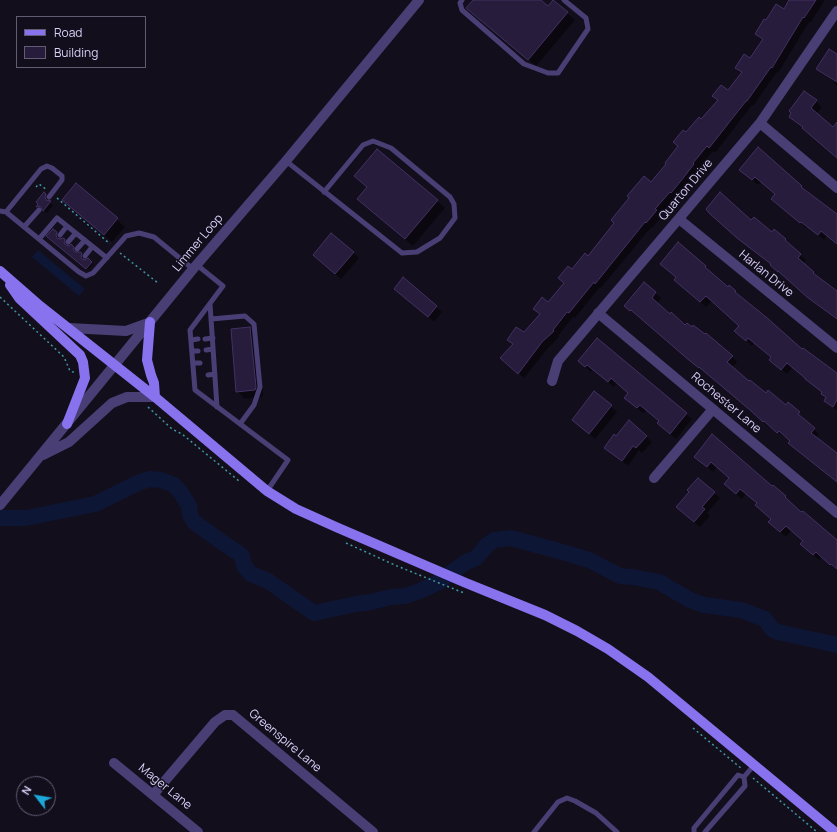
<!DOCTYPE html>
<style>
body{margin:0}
#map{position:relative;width:837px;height:832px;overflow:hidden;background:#130e1c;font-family:Manrope,sans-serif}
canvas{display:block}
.legend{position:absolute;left:16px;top:16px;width:130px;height:52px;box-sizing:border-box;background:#130e1c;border:1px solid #635b74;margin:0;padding:5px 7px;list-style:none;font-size:12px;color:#dbcff9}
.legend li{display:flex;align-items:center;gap:8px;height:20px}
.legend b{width:20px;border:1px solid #635b74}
.north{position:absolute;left:16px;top:776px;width:40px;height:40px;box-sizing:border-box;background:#130e1c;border:1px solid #635b74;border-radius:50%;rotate:301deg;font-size:11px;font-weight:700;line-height:16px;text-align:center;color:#dbcff9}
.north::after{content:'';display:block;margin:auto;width:14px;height:18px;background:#1ca8d8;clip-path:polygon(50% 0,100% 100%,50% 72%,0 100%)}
</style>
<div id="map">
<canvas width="837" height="832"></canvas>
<ul class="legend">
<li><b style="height:5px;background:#8872ed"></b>Road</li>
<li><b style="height:11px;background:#271c3b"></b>Building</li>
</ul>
<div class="north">N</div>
</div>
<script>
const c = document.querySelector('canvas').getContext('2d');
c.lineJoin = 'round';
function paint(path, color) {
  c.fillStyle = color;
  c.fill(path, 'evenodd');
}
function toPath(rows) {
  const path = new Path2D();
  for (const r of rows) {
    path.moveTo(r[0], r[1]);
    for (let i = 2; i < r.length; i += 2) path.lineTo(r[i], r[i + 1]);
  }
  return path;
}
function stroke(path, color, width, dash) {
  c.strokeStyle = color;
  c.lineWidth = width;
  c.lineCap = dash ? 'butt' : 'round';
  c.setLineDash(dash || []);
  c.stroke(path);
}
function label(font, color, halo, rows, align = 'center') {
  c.font = font + ' Manrope,sans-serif';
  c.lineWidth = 3;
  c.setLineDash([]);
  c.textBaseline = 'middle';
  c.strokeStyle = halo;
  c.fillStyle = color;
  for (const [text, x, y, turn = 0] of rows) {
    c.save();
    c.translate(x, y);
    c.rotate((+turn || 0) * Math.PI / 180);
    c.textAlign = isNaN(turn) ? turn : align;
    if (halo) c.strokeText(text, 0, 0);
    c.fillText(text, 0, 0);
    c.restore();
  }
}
paint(toPath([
 [38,250,85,289,79,296,32,257]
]), '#0e1635');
paint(toPath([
 [474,0,539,0,548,7,567,13,575,20,536,66,468,8],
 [790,0,825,0,810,23,809,22,778,73,777,72,753,106,752,105,715,153,713,151,698,169,699,170,689,183,660,215,662,216,652,228,651,227,601,288,600,287,575,318,573,317,558,336,559,337,548,348,524,378,507,364,513,345,508,340,524,334,540,315,534,309,548,303,565,283,572,270,588,257,667,164,686,134,729,92,742,73,737,67,751,59,763,40,756,34,766,22,784,10],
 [837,55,837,86,834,83,835,82,823,74,818,69],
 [816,101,822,107,816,114,833,129,837,129,837,158,790,117],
 [758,149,807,192,837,216,837,244,827,235,824,240,807,226,806,228,778,204,776,194,761,182,758,185,746,175],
 [355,176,437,201,445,208,413,246,366,206,367,188],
 [76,184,125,227,112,242,63,200],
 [44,194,49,199,48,201,53,205,47,213,43,210,40,210,37,207],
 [713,214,751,222,785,239,791,245,790,246,806,260,803,264,837,292,837,320,814,302],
 [53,230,58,235,58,239,64,248,66,241,65,245,69,247,71,246,75,249,74,252,80,253,83,256,83,260,88,260,93,264,88,270,48,236],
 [353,253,359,258,341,279,318,259],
 [705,266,711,272,710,273,728,288,729,287,802,350,835,373,837,373,837,410,825,401,827,398,822,394,823,393,793,367,787,374,776,365,772,357,754,343,752,346,741,336,740,326,712,301,706,307,681,286,677,278,666,269],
 [403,279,442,312,434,322,401,294],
 [645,283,661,298,657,303,685,327,732,356,737,362,732,368,749,383,786,406,788,403,804,419,803,420,819,434,816,438,837,454,837,482,795,448,789,443,790,441,785,436,784,437,770,425,769,427,723,386,626,306],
 [250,328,258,336,263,395,262,397,245,399,237,391],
 [597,340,692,419,676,439,658,423,660,421,646,410,643,413,631,403,629,393,617,383,614,387,593,370,591,372,579,361],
 [594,392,617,412,595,439,579,425],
 [712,435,785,497,791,502,790,503,837,541,837,570,822,557,819,560,807,549,804,541,792,530,786,537,775,527,772,520,762,511,758,504,746,493,742,499,730,489,730,478,717,467,713,472,701,462],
 [646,436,652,442,642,453,639,450,628,466,606,448,616,437],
 [714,493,720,498,707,513,710,516,700,527,683,512]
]), '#0007');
stroke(toPath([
 [0,518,26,518,95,504,140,482,150,479,161,480,174,485,181,493,189,506,190,515,194,522,226,545,237,552,242,556,244,566,251,574,268,581,314,613,356,604,371,602,391,597,405,596,420,591,439,582,466,562,476,558,487,545,494,540,511,538,566,553,589,560,620,576,632,577,659,582,690,600,704,605,741,610,765,619,772,629,778,632,837,645]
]), '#0e1635', 16);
const building = toPath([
 [473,0,541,0,548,6,553,0,568,12,528,60,466,8,473,0],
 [789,0,816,0,804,18,803,17,772,68,771,67,747,101,746,101,709,148,707,146,693,163,694,164,684,177,671,193,670,192,655,209,657,210,646,223,645,222,595,284,594,282,569,313,567,312,553,330,554,331,542,342,518,374,500,358,513,344,507,340,516,327,524,332,540,314,533,309,542,297,548,302,564,283,558,278,568,266,572,269,585,253,588,256,614,223,611,220,629,198,627,196,644,176,651,182,666,164,665,163,678,146,673,142,683,130,686,132,699,117,701,119,718,100,712,96,721,85,728,90,742,72,735,68,744,54,750,58,763,39,755,34,764,19,766,20,776,4,784,9,789,0],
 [829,49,837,54,837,82,816,69,829,49],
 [804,91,817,100,811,108,833,127,837,122,837,158,802,128,803,127,789,117,791,113,789,111,804,91],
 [758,147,802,186,801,187,837,214,837,244,821,231,818,235,801,222,800,223,771,199,775,194,755,177,752,180,739,170,758,147],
 [377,149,438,200,405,239,357,199,367,187,354,176,377,149],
 [76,183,118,218,104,235,62,200,76,183],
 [44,192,46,194,45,197,46,200,51,201,43,211,40,206,36,207,38,204,36,202,44,192],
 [720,192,751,220,754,217,772,232,774,229,786,239,785,240,801,254,798,258,814,272,813,273,837,291,837,319,807,297,778,271,778,272,770,265,771,264,737,238,709,213,706,209,720,192],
 [53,229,57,232,56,235,57,238,60,239,63,238,65,239,64,243,66,245,69,246,71,244,74,247,73,250,75,252,80,252,82,253,81,256,82,259,85,260,88,258,92,262,86,269,46,236,53,229],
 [331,233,354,252,335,274,313,255,331,233],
 [678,242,706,266,705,267,728,287,729,285,736,291,735,292,766,317,802,349,803,348,837,373,837,400,833,407,824,401,826,397,821,394,822,392,805,379,805,378,787,363,781,370,769,360,771,357,748,338,746,341,734,331,739,326,706,296,700,302,674,280,676,277,660,264,678,242],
 [403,277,437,306,428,317,394,289,403,277],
 [644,282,656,292,652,298,670,314,671,312,685,325,687,323,692,327,693,325,705,334,706,333,733,356,727,362,749,381,750,380,766,393,768,390,786,405,788,402,800,412,798,414,815,428,811,433,837,453,837,482,788,443,790,441,779,431,777,433,764,421,763,422,750,410,699,367,699,368,690,361,631,310,630,311,624,306,644,282],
 [250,327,256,387,255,390,236,392,231,329,250,327],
 [597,338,687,413,670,434,657,423,659,421,640,405,637,408,624,398,628,393,611,378,608,382,587,365,585,367,578,361,597,338],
 [594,391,612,405,589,434,572,420,594,391],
 [629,420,647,436,636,448,633,446,622,461,604,448,614,434,616,436,629,420],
 [712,434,772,486,773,485,786,496,785,497,801,512,803,511,837,540,837,569,831,564,830,565,816,552,813,555,800,544,803,541,786,526,780,532,768,522,771,519,755,505,757,503,740,489,736,494,724,484,729,478,711,462,707,467,694,457,712,434],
 [698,478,715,492,702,507,705,509,694,522,676,507,689,492,687,490,698,478]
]);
paint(building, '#271c3b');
stroke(building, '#433164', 1);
stroke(toPath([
 [36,187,39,184,47,190],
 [57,198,110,244],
 [120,253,158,283],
 [0,297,64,357,70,371,76,373],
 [148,407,172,429,182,434,239,481],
 [346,543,397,566,464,593],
 [693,728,742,769],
 [753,778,817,832]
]), '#3c97a0', 1.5, [2, 3]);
stroke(toPath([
 [462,0,460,3,462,10,524,64,548,73,558,73,588,29,586,18,564,0],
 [286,161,402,253,417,252,440,238,455,218,454,204,450,197,391,148,373,141,363,145,324,192],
 [0,211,6,212,79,272,86,276,93,273,126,236,139,233,154,237,193,269],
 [6,212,41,169,47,166,52,168,62,176,62,180,49,197],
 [24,227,39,210],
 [60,235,67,226],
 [39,239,57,218,107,258],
 [68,242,76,233],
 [77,249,85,240],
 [85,256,92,247],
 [197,265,223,286,190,330,195,390,288,460,267,491],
 [210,304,217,407],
 [211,319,245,316,254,324,260,387,254,405,240,424],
 [205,339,213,338],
 [191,340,198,339],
 [206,350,213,349],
 [192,351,198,351],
 [193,363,200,363],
 [208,375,215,374],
 [534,832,558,802,567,798,575,801,596,813,617,832],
 [694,832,694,828,738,775,744,777],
 [705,832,745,786,744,777,754,765]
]), '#493f75', 5);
stroke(toPath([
 [760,123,837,188],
 [679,219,837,348],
 [598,313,837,513],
 [552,381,558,361,760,123,837,11],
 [654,478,713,409],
 [114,763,198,832],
 [153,795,215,722,225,715,233,715,373,832]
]), '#493f75', 10);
stroke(toPath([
 [69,328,126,331,148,323],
 [43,455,69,442,112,403,127,397,155,397],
 [0,505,193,269,286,161,419,0]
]), '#493f75', 10);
stroke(toPath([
 [0,271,40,306,155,397,267,491,296,509,336,527,466,583,545,615,577,631,608,649,648,677,835,832],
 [10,285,19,298,80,355,83,362,85,378,67,424],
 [150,322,147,360,151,375,154,383,155,397]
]), '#8872ed', 10);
label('12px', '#dbcff9', '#130e1c', [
 ["Quarton Drive",686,190,-50],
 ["Limmer Loop",198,243,-50],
 ["Harlan Drive",766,274,39],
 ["Rochester Lane",726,403,40],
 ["Greenspire Lane",285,741,40],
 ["Mager Lane",165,787,39]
]);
</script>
